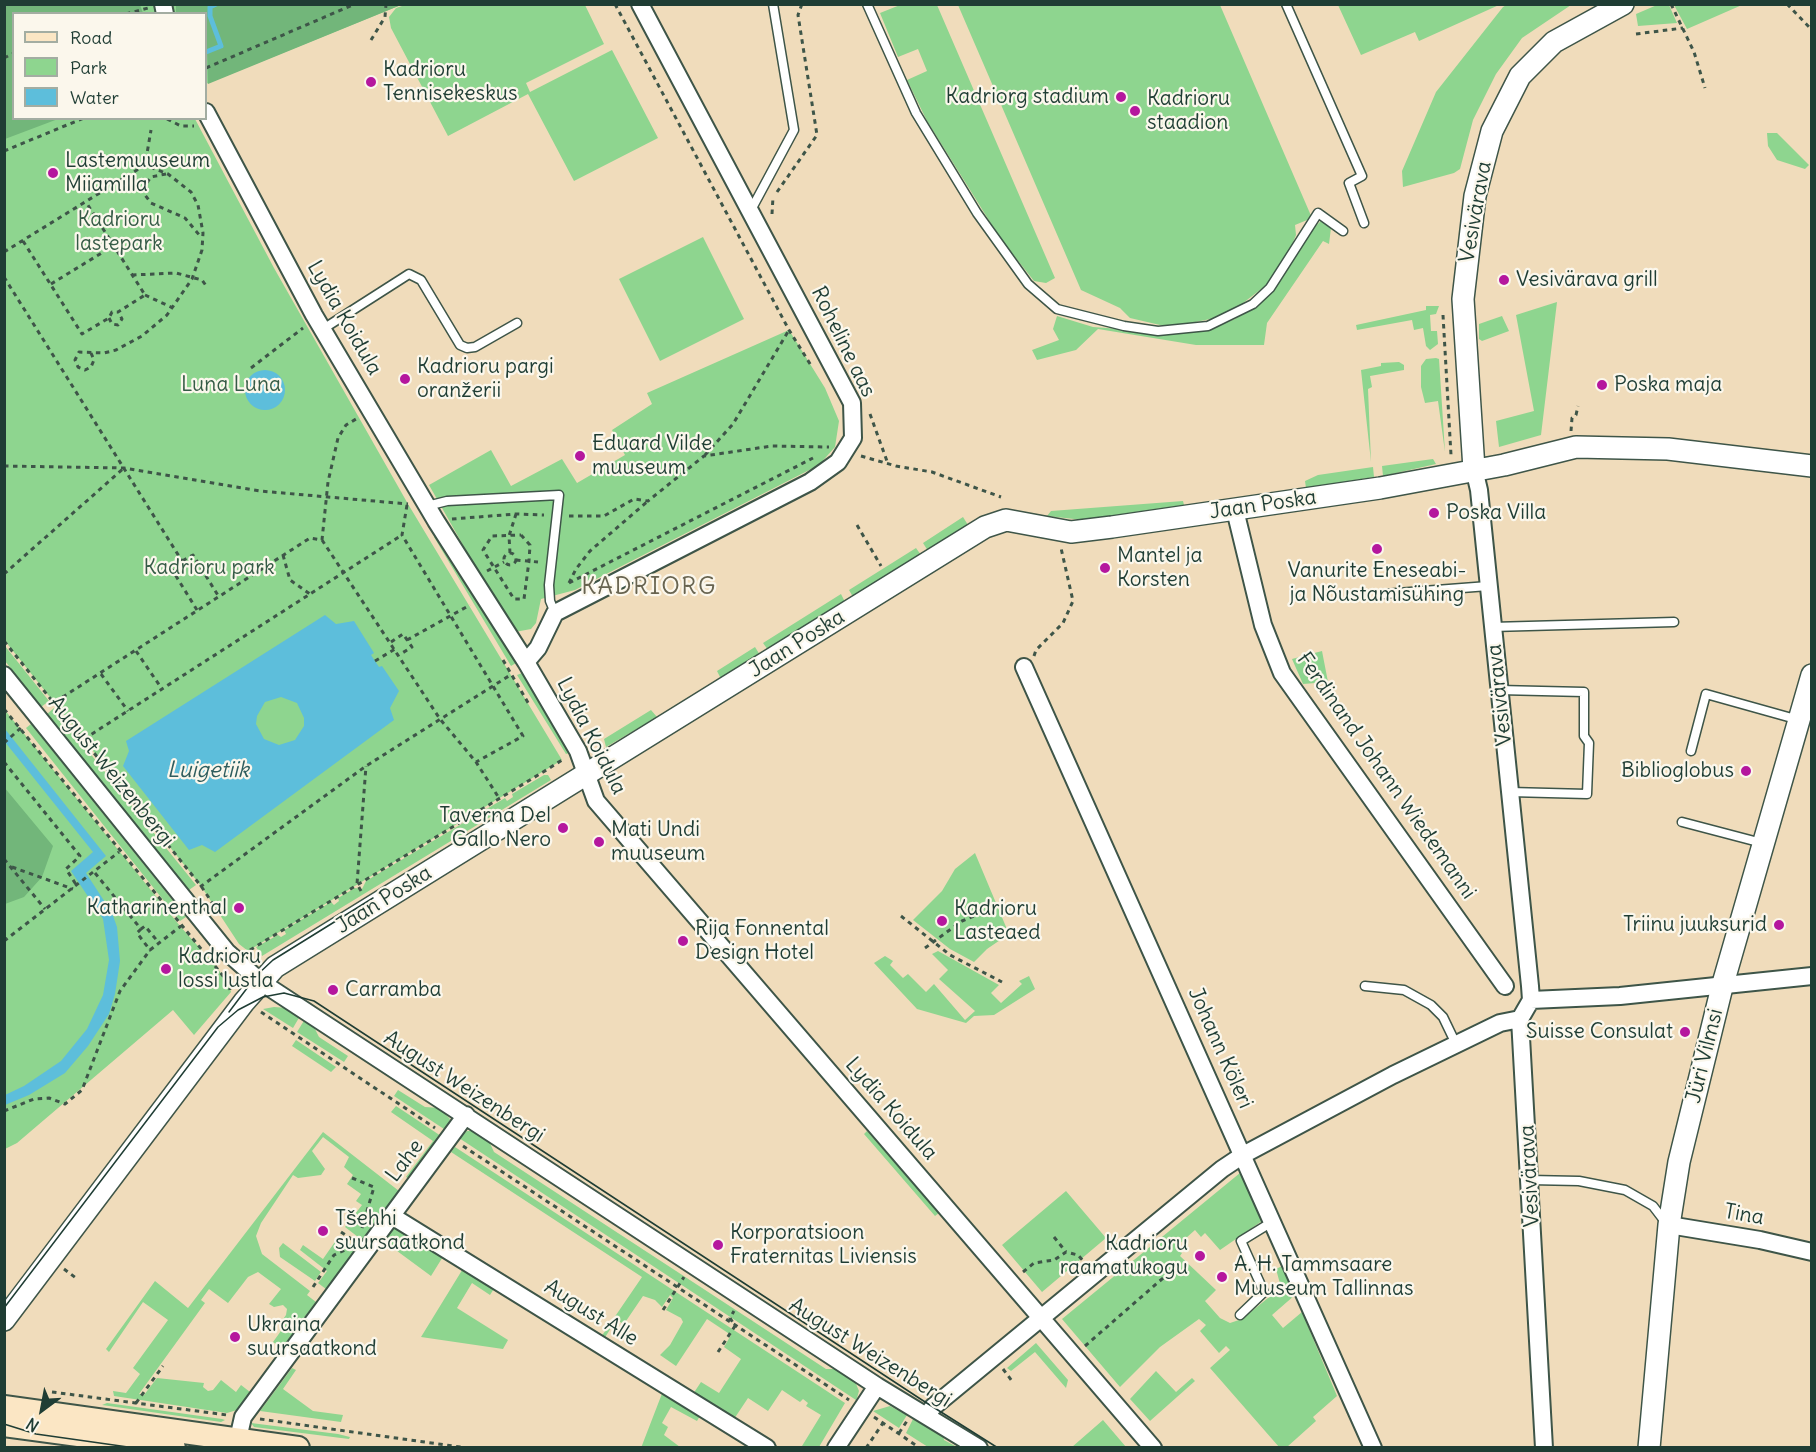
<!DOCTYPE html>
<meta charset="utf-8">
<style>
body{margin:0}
#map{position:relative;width:1816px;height:1452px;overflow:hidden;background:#f0dcbb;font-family:Delius,sans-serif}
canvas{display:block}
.frame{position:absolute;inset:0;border:6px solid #1f3d34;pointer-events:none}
.legend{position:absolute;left:12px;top:12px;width:195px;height:108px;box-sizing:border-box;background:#fbf7ec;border:2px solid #a3ada2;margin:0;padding:8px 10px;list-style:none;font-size:18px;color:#1f3d34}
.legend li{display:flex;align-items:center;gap:12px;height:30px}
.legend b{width:30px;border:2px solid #a3ada2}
.north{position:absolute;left:12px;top:1380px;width:60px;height:60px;-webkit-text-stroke:4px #fbf7ec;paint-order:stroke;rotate:212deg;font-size:16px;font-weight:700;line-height:24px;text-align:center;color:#1f3d34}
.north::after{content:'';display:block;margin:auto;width:21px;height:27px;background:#1f3d34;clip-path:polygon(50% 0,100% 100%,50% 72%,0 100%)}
</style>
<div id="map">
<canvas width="1816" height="1452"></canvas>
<div class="frame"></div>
<ul class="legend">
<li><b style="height:8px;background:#fbe6c4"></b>Road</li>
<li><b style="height:16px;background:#8ed58f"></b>Park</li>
<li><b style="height:16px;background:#5dbedb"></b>Water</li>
</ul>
<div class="north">N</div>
</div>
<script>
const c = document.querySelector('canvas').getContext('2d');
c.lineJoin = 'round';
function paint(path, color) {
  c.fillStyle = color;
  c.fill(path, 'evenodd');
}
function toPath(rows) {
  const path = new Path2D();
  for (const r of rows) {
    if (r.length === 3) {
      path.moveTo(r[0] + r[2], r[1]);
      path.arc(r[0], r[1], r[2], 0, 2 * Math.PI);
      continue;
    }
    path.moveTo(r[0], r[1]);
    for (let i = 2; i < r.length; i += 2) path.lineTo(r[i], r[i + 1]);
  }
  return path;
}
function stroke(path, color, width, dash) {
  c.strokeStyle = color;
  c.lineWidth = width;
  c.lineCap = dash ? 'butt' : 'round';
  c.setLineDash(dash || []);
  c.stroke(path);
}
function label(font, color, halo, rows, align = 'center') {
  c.font = font + ' Delius,sans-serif';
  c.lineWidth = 4.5;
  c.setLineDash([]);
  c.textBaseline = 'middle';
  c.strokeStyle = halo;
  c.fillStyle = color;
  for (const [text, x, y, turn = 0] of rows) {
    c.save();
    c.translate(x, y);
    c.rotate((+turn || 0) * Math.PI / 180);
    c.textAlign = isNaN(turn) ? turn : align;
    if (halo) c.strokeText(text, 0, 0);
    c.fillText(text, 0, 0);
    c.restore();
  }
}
paint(toPath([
 [1508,4,1571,5,1522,38,1496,74,1473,120,1460,169,1454,173,1403,187,1402,171,1436,92,1503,7],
 [5,5,401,5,206,84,206,14,14,14,14,118,195,119,274,268,408,504,562,760,248,951,239,944,201,886,5,641],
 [405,5,585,5,604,44,526,83,530,92,612,50,658,138,574,181,528,94,448,136,391,28,389,17,396,8],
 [900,5,937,5,1055,278,1046,283,1034,281,1000,238,927,121,907,80,927,71,918,49,898,57,880,13],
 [958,5,1220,5,1312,218,1295,225,1296,235,1289,252,1269,283,1234,310,1220,317,1181,325,1160,325,1130,318,1120,308,1081,290],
 [1338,5,1499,5,1419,41,1415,32,1361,55],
 [1657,5,1669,5,1677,23,1638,26,1636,14],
 [1742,5,1687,29,1674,5,1674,4],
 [1767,133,1777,133,1809,165,1805,169,1777,160,1768,146],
 [1322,220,1331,228,1329,244,1323,241,1267,323,1264,345,1196,345,1098,329,1076,350,1037,360,1032,350,1059,340,1053,329,1057,316,1093,327,1178,333,1217,326,1235,319,1266,296,1277,285,1307,234],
 [703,237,744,319,660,361,619,279],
 [1557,302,1541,435,1499,447,1496,421,1534,411,1516,315],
 [1426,306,1439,306,1436,314,1430,315,1431,331,1437,331,1438,344,1430,350,1426,346,1423,328,1414,330,1412,320,1357,330,1356,325,1426,310],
 [1502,316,1509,331,1482,341,1479,339,1479,324],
 [789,330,825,388,839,421,835,447,819,465,575,590,541,599,536,623,531,629,515,632,510,628,429,485,491,450,511,486,562,459,577,483,625,455,612,430,652,404,647,393],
 [1436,358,1439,359,1445,452,1438,401,1425,403,1421,387,1421,366,1426,359],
 [1399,362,1404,365,1404,370,1370,376,1372,387,1368,389,1371,462,1361,370,1381,366,1381,363],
 [1433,459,1436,464,1383,476,1382,466],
 [1373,467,1374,477,1306,488,1305,481,1318,475],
 [1183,501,1184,505,1083,520,1047,516,1051,511],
 [963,517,968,525,928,551,923,543],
 [440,534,516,663,511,666,434,537],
 [916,548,921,555,853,597,849,590],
 [841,594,845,602,768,650,763,643],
 [5,646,49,701,41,707,5,661],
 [755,647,760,655,721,679,717,671],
 [1322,651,1328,682,1303,684,1292,659],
 [522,673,566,747,569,753,566,754,517,675],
 [54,708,124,796,196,885,189,890,47,714],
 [4,709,180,926,213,963,228,982,231,992,194,1035,173,1010,17,1143,5,1149],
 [651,710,657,717,606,747,604,739],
 [31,724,88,795,186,917,180,921,26,728],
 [544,775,548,775,551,780,262,956,256,947,278,935,281,937,286,934,284,930,331,902,334,905,339,901,338,898,355,888,362,889,366,881,505,798,507,801,513,797,512,794],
 [975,853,1009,934,987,949,974,962,950,949,913,920,942,891,955,869],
 [938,951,999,985,991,993,1001,1003,1022,984,1019,981,1029,976,1035,989,994,1015,974,1016,966,1023,917,1009,874,963,885,956,893,961,890,965,903,978,908,974,926,992,934,984,965,1020,975,1011,939,979,948,970,932,954],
 [274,1007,288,1008,300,1016,293,1028,263,1009],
 [305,1019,314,1027,319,1037,348,1056,344,1062,297,1032],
 [296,1040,336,1067,331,1072,292,1046],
 [398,1090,425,1107,440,1108,450,1119,447,1131,394,1096],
 [396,1106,441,1136,408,1178,406,1177,433,1141,391,1112],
 [467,1131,476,1131,488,1139,494,1152,826,1369,838,1369,854,1379,859,1391,857,1398,856,1400,459,1138],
 [867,1131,939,1213,935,1216,864,1134],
 [323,1132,399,1191,362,1240,345,1227,362,1205,356,1201,361,1194,347,1184,353,1175,344,1167,349,1157,323,1137,312,1151,325,1169,321,1175,298,1178,293,1175,261,1223,256,1236,262,1254,310,1291,307,1295,316,1302,282,1348,273,1342,283,1328,279,1325,286,1315,287,1309,283,1305,274,1307,269,1304,281,1289,258,1272,248,1277,228,1303,209,1289,201,1300,205,1303,139,1394,144,1395,157,1378,204,1383,203,1387,208,1391,213,1390,221,1380,236,1392,241,1385,250,1392,237,1410,227,1413,114,1396,113,1391,126,1393,140,1374,133,1368,168,1320,143,1302,109,1352,106,1349,155,1281,188,1308],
 [455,1147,845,1403,819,1447,802,1446,821,1415,806,1406,808,1403,803,1399,800,1402,782,1390,768,1411,748,1398,734,1419,693,1394,701,1382,719,1393,741,1359,724,1347,731,1335,707,1319,676,1366,660,1355,670,1345,683,1322,681,1318,666,1310,673,1298,670,1295,662,1307,655,1300,643,1296,624,1324,616,1320,604,1339,601,1337,642,1277,451,1152],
 [1240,1173,1262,1221,1220,1250,1205,1233,1201,1237,1195,1230,1176,1247,1182,1253,1180,1256,1216,1290,1205,1301,1220,1318,1230,1323,1242,1319,1268,1298,1282,1291,1276,1269,1282,1266,1295,1295,1272,1315,1283,1328,1302,1312,1337,1396,1313,1417,1316,1421,1287,1447,1279,1447,1210,1368,1230,1350,1226,1346,1219,1353,1200,1331,1206,1325,1199,1319,1160,1347,1120,1387,1062,1319],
 [1066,1191,1106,1238,1042,1292,1002,1245],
 [397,1224,444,1255,431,1276,393,1248,381,1247],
 [339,1236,356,1248,326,1289,318,1283,327,1271,300,1250,303,1245,323,1259],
 [283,1243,321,1272,315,1281,280,1257,279,1248],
 [464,1267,495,1287,490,1295,472,1283,457,1308,508,1340,503,1349,421,1337],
 [1036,1343,1068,1380,1066,1388,1035,1352,1011,1371,1007,1368],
 [292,1368,296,1370,283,1389,313,1411,343,1415,341,1422,260,1411],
 [1156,1371,1176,1392,1192,1378,1195,1381,1150,1421,1130,1399],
 [663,1391,701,1414,697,1421,671,1407,662,1423,668,1427,664,1435,680,1447,641,1448],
 [107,1403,222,1419,225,1420,221,1422,102,1405],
 [890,1406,907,1415,899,1428,873,1411],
 [913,1419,923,1422,943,1434,944,1440,957,1447,928,1447,906,1433],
 [1103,1420,1126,1447,1072,1447],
 [251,1423,338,1434,350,1437,349,1439,254,1427]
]), '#8ed58f');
paint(toPath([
 [5,4,140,5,143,13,14,14,14,118,58,119,5,139],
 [176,5,176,4,401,5,208,84,206,14,176,13],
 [4,787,53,846,42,877,24,897,5,904]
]), '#72b67a');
paint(toPath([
 [265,390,20],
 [325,615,336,624,354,621,374,653,371,655,379,667,382,666,399,691,390,708,394,720,215,852,202,845,189,850,123,766,129,751,126,741],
 [281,697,297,703,304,718,304,726,295,740,279,745,264,739,256,724,257,716,265,702],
 [5,729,106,856,86,873,112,913,117,927,120,961,115,994,109,1014,88,1046,65,1073,29,1095,5,1105,5,1095,24,1086,61,1061,87,1029,103,995,109,960,103,919,71,871,93,852,5,742]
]), '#5dbedb');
stroke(toPath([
 [206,52,221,46,210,16,210,7,216,4]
]), '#5dbedb', 5);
const service = toPath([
 [867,4,916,113,977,213,1028,284,1057,309,1124,326,1158,331,1208,326,1253,304,1270,288,1318,213,1343,231],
 [1286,4,1362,176,1349,183,1364,223],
 [751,210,794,130,773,4],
 [323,329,409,274,421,280,460,345,467,348,475,347,517,323],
 [427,506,447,501,559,495,549,585,550,601,555,613],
 [1384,594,1488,586],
 [1492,627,1674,622],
 [1499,690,1584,692,1584,736,1589,743,1587,794,1510,792],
 [1691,751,1706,694,1799,720],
 [1682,822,1762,843],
 [1365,986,1404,990,1431,1005,1443,1017,1456,1044],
 [1530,1180,1579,1181,1625,1190,1653,1206,1666,1223],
 [1240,1315,1264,1292,1241,1241,1272,1222]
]);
const minor = toPath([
 [163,4,165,14],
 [206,112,314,315,436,521,526,662,578,751,596,801,1153,1448],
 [1474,469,1479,490,1530,986,1531,1000,1520,1019,1544,1448],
 [1235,510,1263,625,1282,673,1505,986],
 [526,662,538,648,555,613,810,482,838,462,853,438,852,403,640,4],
 [1024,667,1373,1448],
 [4,675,227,952,261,982,877,1386,979,1448],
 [1531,1000,1620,996,1812,976],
 [392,1216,767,1448],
 [1669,1225,1760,1240,1812,1252],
 [927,1415,933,1407,1222,1169,1243,1155,1393,1075,1500,1023,1520,1019],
 [238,1439,243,1417,466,1115],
 [836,1448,877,1386]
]);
const tertiary = toPath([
 [1474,469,1463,299,1475,196,1492,131,1520,76,1554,42,1623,4],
 [4,1320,244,1002,275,967,985,527,1006,520,1071,532,1112,527,1380,488,1504,465,1576,447,1668,449,1812,466],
 [1649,1448,1669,1225,1679,1162,1722,987,1812,675]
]);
const secondary = toPath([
 [4,1407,298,1448],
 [4,1425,174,1448]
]);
stroke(service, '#3e5548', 11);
stroke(minor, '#3e5548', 20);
stroke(tertiary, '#3e5548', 24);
stroke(secondary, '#3e5548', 26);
stroke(toPath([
 [615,4,789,330,812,367],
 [1671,4,1694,52,1705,88],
 [1787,4,1812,30],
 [126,14,148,8],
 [1636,34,1683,28],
 [371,40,385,17,386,4],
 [4,58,14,53],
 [206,68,355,4],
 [167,119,181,126,194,126],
 [4,151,84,118],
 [166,174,151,177,146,184,145,195,151,203,185,218,201,237],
 [777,192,817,135,798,15,802,4],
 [772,214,773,197],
 [23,241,82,334,109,318,112,312,118,312,145,295,86,202],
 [4,252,145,165,151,130],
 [132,275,176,273,202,280,207,287],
 [4,277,182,561],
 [51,284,113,246],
 [145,295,173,308],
 [1443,315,1451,455],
 [109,318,112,324,118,325,122,319,118,312],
 [91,353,94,360,91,367,85,370,78,367,75,360,79,352,104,353,116,350,142,336,167,315,192,279,202,250,203,233,198,205,191,192,168,174,145,165],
 [251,368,303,328],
 [870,414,888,464],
 [1571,431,1572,418,1576,415,1578,406],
 [705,455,733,424,789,330],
 [861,456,896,466,932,472,1001,497],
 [4,466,124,468,260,491,408,504],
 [407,505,402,535,523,736,476,762],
 [569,516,604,516,634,499,648,501,704,456,772,446,829,447],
 [452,519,516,514,544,515],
 [857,525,881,566],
 [521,535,530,545,529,561,524,599,514,599,483,550,492,536,521,535],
 [322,540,440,719,476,762,499,798],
 [510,559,6],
 [510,553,509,536,516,514],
 [283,555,290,580,310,594],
 [516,560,538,562],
 [487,571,504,562],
 [4,574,124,468],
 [569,583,813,458],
 [569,583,576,569,590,551,648,501],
 [197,610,171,568,182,561,193,555,219,597],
 [407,640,470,605],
 [4,641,201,886,217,910],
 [391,642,403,634,412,647,399,655],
 [136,651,162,689],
 [1034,656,1036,650,1063,623,1073,601,1061,548],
 [503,660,530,706],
 [375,661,395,649],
 [101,674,128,711],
 [55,702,310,538,322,540,328,482,338,438,346,425,356,419],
 [4,709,207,956],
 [84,739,402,535],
 [4,743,23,726],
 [4,762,80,856,66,869,77,886],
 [4,859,45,909],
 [12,867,73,889],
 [95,873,141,929,145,926,159,943],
 [200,887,366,766,512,674],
 [361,891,357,884,366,766],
 [901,916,950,955,1002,982],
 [141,929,137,933,150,950,181,926],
 [4,941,119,852],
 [925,948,962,921,988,910],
 [250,950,548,769,562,760,561,758],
 [215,966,228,982,230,990],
 [261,1012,435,1128],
 [4,1111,34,1099,49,1098,65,1104,82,1090,120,991,150,950],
 [463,1146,849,1400],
 [352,1178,374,1187,362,1228],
 [341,1232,353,1240],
 [1054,1237,1066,1252],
 [64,1269,76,1278],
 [1023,1272,1034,1263,1054,1260,1066,1252,1078,1255,1084,1262],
 [313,1287,334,1255,347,1249],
 [663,1310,684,1277],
 [1085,1346,1170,1272],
 [718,1352,735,1326,730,1318,734,1311],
 [1003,1369,1012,1381],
 [52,1392,227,1415],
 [136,1403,163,1366],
 [874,1417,920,1448],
 [260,1419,467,1448],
 [899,1433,907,1421],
 [866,1448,883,1423]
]), '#3e5548', 3, [4.5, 4.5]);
stroke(service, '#fff', 8);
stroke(minor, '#fff', 16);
stroke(tertiary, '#fff', 21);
stroke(secondary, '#fbe6c4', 22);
stroke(toPath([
 [229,1012,257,975,273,960,373,898],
 [4,1308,218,1027,238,1010,263,997,284,993,314,1001,922,1400,998,1448],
 [4,1424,36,1434,135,1448]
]), '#1f3d34', 1.5);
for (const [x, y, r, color] of [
 [371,82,6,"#b5179e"],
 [1121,97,6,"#b5179e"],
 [1135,111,6,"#b5179e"],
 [53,173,6,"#b5179e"],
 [1504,280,6,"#b5179e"],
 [405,379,6,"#b5179e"],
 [1602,385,6,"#b5179e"],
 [580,456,6,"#b5179e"],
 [1434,513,6,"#b5179e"],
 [1377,549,6,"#b5179e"],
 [1105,568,6,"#b5179e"],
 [1746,771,6,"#b5179e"],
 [563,828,6,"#b5179e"],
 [599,842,6,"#b5179e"],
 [239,908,6,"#b5179e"],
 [942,921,6,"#b5179e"],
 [1779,925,6,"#b5179e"],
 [683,941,6,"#b5179e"],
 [166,969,6,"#b5179e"],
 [333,990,6,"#b5179e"],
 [1685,1032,6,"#b5179e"],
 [323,1231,6,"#b5179e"],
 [718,1245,6,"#b5179e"],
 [1200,1256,6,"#b5179e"],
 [1222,1277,6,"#b5179e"],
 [235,1337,6,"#b5179e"]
]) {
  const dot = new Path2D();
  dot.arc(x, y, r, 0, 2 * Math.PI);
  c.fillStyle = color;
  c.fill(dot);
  stroke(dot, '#fbf7ec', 2);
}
label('21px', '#1f3d34', '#fbf7ec', [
 ["Kadrioru",383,70],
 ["Tennisekeskus",383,94],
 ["Kadriorg stadium",1109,97,"right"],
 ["Kadrioru",1147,99],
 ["staadion",1147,123],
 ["Lastemuuseum",65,161],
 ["Miiamilla",65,185],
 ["Vesivärava grill",1516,280],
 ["Kadrioru pargi",417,367],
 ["oranžerii",417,391],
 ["Poska maja",1614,385],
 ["Eduard Vilde",592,444],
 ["muuseum",592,468],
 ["Poska Villa",1446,513],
 ["Mantel ja",1117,556],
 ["Korsten",1117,580],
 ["Vanurite Eneseabi-",1377,571,"center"],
 ["ja Nõustamisühing",1377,595,"center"],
 ["Biblioglobus",1734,771,"right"],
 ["Taverna Del",551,816,"right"],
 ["Gallo Nero",551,840,"right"],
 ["Mati Undi",611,830],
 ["muuseum",611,854],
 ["Katharinenthal",227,908,"right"],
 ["Kadrioru",954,909],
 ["Lasteaed",954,933],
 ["Triinu juuksurid",1767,925,"right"],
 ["Rija Fonnental",695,929],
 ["Design Hotel",695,953],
 ["Kadrioru",178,957],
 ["lossi lustla",178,981],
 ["Carramba",345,990],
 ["Suisse Consulat",1673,1032,"right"],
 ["Tšehhi",335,1219],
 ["suursaatkond",335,1243],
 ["Korporatsioon",730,1233],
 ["Fraternitas Liviensis",730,1257],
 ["Kadrioru",1188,1244,"right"],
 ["raamatukogu",1188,1268,"right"],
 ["A. H. Tammsaare",1234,1265],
 ["Muuseum Tallinnas",1234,1289],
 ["Ukraina",247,1325],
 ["suursaatkond",247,1349]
], 'left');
label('21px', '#1f3d34', '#fbf7ec', [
 ["Vesivärava",1476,212,-80],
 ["Lydia Koidula",344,318,60],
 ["Roheline aas",843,342,64],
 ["Jaan Poska",1263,505,-8],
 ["Jaan Poska",797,644,-32],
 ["Vesivärava",1500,695,-96],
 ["Lydia Koidula",591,736,63],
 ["August Weizenbergi",111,772,51],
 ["Ferdinand Johann Wiedemanni",1386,776,55],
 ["Jaan Poska",384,900,-32],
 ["Johann Köleri",1220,1048,66],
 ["Jüri Vilmsi",1705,1056,-76],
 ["August Weizenbergi",464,1087,33],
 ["Lydia Koidula",891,1109,49],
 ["Lahe",405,1161,-53],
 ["Vesivärava",1530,1176,-93],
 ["Tina",1744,1215,10],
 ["August Alle",591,1313,32],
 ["August Weizenbergi",870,1353,32]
]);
label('21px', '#355b46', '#fbf7ec', [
 ["Kadrioru",119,220],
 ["lastepark",119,244],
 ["Luna Luna",231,385],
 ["Kadrioru park",209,568]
]);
label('italic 22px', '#2e5d5e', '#fbf7ec', [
 ["Luigetiik",208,771]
]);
c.letterSpacing = '1.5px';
label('24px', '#686450', '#fbf7ec', [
 ["KADRIORG",649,587]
]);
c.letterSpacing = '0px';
</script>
